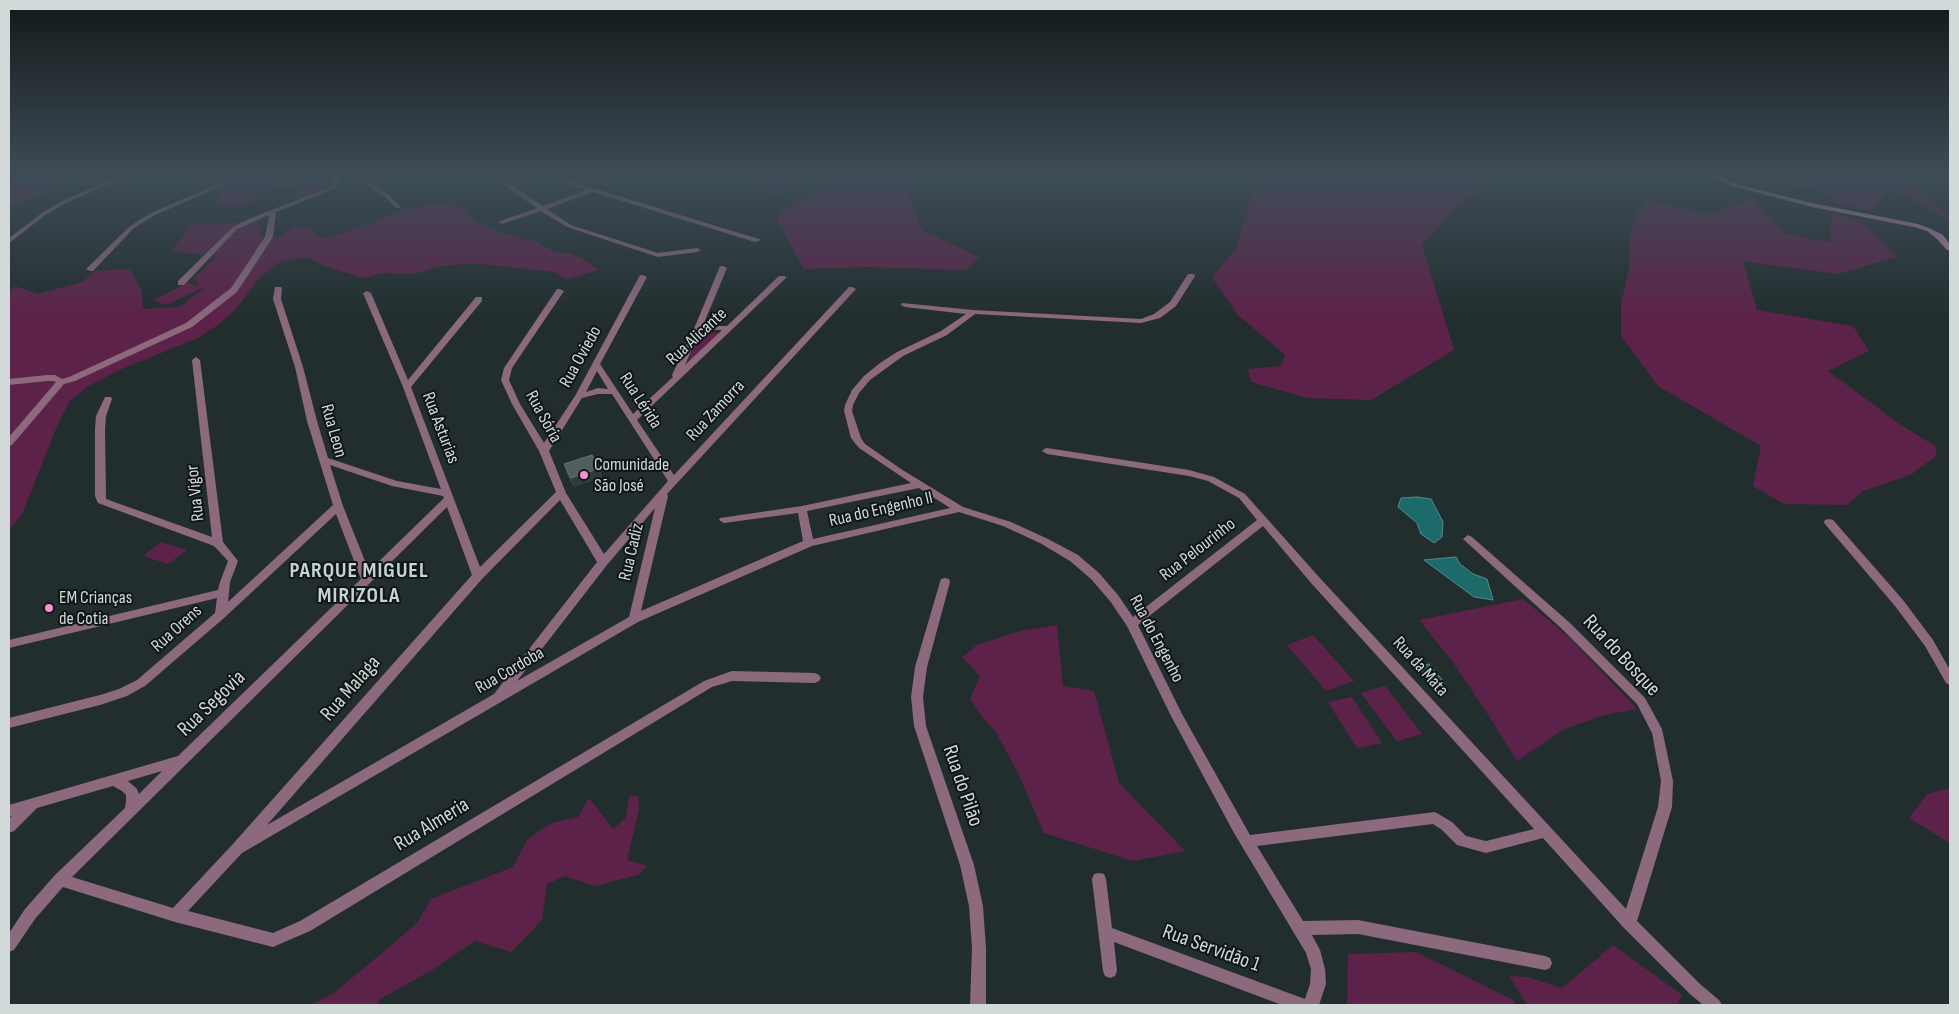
<!DOCTYPE html>
<meta charset="utf-8">
<style>
body{margin:0}
#map{position:relative;width:1959px;height:1014px;overflow:hidden;background:#222e2e;font-family:"Sofia Sans Condensed",sans-serif}
canvas{display:block}
.frame{position:absolute;inset:0;border:10px solid #d1d9d9;pointer-events:none}
</style>
<div id="map">
<canvas width="1959" height="1014"></canvas>
<div class="frame"></div>
</div>
<script>
const c = document.querySelector('canvas').getContext('2d');
c.lineJoin = 'round';
function paint(path, color) {
  c.fillStyle = color;
  c.fill(path, 'evenodd');
}
function toPath(rows) {
  const path = new Path2D();
  for (const r of rows) {
    path.moveTo(r[0], r[1]);
    for (let i = 2; i < r.length; i += 2) path.lineTo(r[i], r[i + 1]);
  }
  return path;
}
function stroke(path, color, width, dash) {
  c.strokeStyle = color;
  c.lineWidth = width;
  c.lineCap = dash ? 'butt' : 'round';
  c.setLineDash(dash || []);
  c.stroke(path);
}
function label(font, color, halo, rows, align = 'center') {
  c.font = font + ' "Sofia Sans Condensed",sans-serif';
  c.lineWidth = 4;
  c.setLineDash([]);
  c.textBaseline = 'middle';
  c.strokeStyle = halo;
  c.fillStyle = color;
  for (const [text, x, y, turn = 0] of rows) {
    c.save();
    c.translate(x, y);
    c.rotate((+turn || 0) * Math.PI / 180);
    c.textAlign = isNaN(turn) ? turn : align;
    if (halo) c.strokeText(text, 0, 0);
    c.fillText(text, 0, 0);
    c.restore();
  }
}
paint(toPath([
 [61,177,45,190,46,193,9,208,9,183],
 [250,177,261,177,272,184,286,184,305,179,322,179,330,182,323,189,301,199,292,197,301,189,295,187,286,189,279,187,257,193,249,204,217,207,219,195,226,187],
 [753,177,777,177,787,189,772,197,757,187],
 [833,177,914,177,909,194,922,230,979,257,967,270,866,267,804,269,776,218,796,200,832,188],
 [1257,177,1475,177,1480,181,1477,193,1459,205,1422,245,1454,350,1371,400,1308,398,1251,382,1248,369,1281,366,1285,355,1238,315,1212,277,1236,249],
 [1729,177,1904,177,1950,216,1950,220,1944,218,1908,196,1887,191,1872,211,1836,203,1829,194,1807,188,1746,183],
 [1752,198,1785,233,1830,243,1832,213,1861,220,1896,257,1838,274,1743,261,1757,310,1853,326,1869,351,1828,371,1898,423,1935,446,1937,455,1912,474,1863,491,1847,505,1784,504,1753,486,1761,446,1658,386,1621,336,1621,304,1629,269,1630,235,1643,200,1710,214],
 [453,201,476,221,501,233,540,243,556,253,567,253,583,259,599,270,567,279,554,272,484,264,459,264,437,267,414,274,383,273,363,278,319,264,308,257,281,261,259,278,237,308,218,325,198,338,119,370,87,387,69,402,57,426,22,514,9,530,9,292,15,286,38,294,82,282,95,271,130,269,142,292,143,309,180,307,203,289,202,288,166,305,153,300,188,283,200,286,194,278,217,256,171,251,194,222,225,224,257,221,263,238,282,237,293,225,309,229,323,239,370,223,408,208],
 [701,331,719,333,686,365],
 [161,542,187,550,168,564,143,556],
 [1523,599,1571,639,1637,709,1605,715,1564,729,1517,761,1489,716,1452,661,1419,620],
 [1057,625,1063,686,1094,691,1119,783,1185,851,1133,861,1044,833,1020,777,996,732,983,718,970,699,980,676,962,657,977,645,1020,631],
 [1313,635,1354,681,1326,691,1287,645],
 [1385,686,1422,734,1397,741,1361,693],
 [1352,697,1382,743,1357,748,1328,702],
 [1950,788,1950,843,1909,818,1927,794],
 [638,795,639,809,627,860,647,866,638,875,595,886,565,876,547,884,542,920,511,952,475,941,432,970,380,999,378,1005,311,1005,334,993,394,943,418,922,431,899,513,867,527,840,551,823,578,817,589,798,613,829,626,818,629,797],
 [1613,945,1682,995,1677,1005,1527,1005,1509,976,1527,977,1562,988],
 [1416,952,1515,1001,1515,1005,1347,1005,1348,954]
]), '#5d2249');
const water = toPath([
 [1417,497,1431,499,1443,522,1442,537,1434,543,1421,534,1417,523,1398,507,1401,498,1417,497],
 [1456,557,1460,564,1473,574,1487,579,1493,600,1474,597,1424,560,1456,557],
 [1429,664,1445,683,1433,686,1418,667,1429,664]
]);
paint(water, '#1c6a6a');
stroke(water, '#528b8b', 1);
paint(toPath([
 [116,177,126,177,68,202,47,214,9,243,9,238,43,212,64,200,116,177],
 [233,177,243,177,155,215,134,228,93,271,90,271,86,269,130,226,151,213,233,177],
 [331,177,337,177,339,183,332,190,276,212,273,237,237,292,192,327,75,381,64,384,12,445,9,446,9,437,56,382,53,381,47,381,9,385,9,379,47,375,55,375,62,379,69,377,186,323,231,288,265,237,269,215,237,229,184,285,178,285,178,281,233,227,246,220,328,188,333,183,331,177],
 [349,177,359,177,369,182,389,195,401,207,396,208,385,197,365,184,349,177],
 [492,177,500,177,543,206,586,190,546,177,557,177,762,240,755,242,593,192,547,209,571,225,658,253,697,248,701,250,697,252,658,257,567,227,541,211,502,224,499,222,500,221,537,208,492,177],
 [720,266,723,266,727,268,704,323,713,326,727,326,779,276,785,276,786,278,637,420,674,475,849,287,852,287,856,289,667,494,668,496,641,611,803,541,798,513,724,523,719,520,720,518,802,506,911,483,859,448,851,438,844,411,845,405,852,390,864,376,880,363,897,352,941,331,966,314,905,307,901,305,902,303,973,310,1141,319,1154,314,1170,302,1188,274,1194,274,1195,276,1176,306,1160,318,1141,323,975,314,947,335,903,356,870,380,859,393,853,405,852,411,861,438,865,444,901,469,963,507,1011,522,1048,539,1078,555,1099,573,1118,595,1133,617,1257,520,1239,498,1208,481,1189,476,1047,454,1042,451,1044,449,1047,448,1189,470,1214,477,1245,494,1319,577,1626,909,1658,807,1661,781,1652,733,1637,704,1562,629,1463,539,1468,535,1472,537,1570,623,1645,698,1662,729,1673,781,1672,807,1637,921,1700,984,1719,1000,1722,1005,1703,1005,1690,994,1624,928,1543,838,1486,853,1457,845,1442,830,1433,824,1257,846,1303,921,1358,920,1545,956,1550,958,1552,963,1550,968,1545,970,1358,934,1312,935,1320,950,1325,969,1326,984,1319,1005,1282,1005,1114,942,1117,971,1115,976,1110,978,1105,976,1103,971,1092,879,1094,874,1099,873,1104,874,1106,879,1112,928,1305,999,1310,984,1311,969,1306,953,1234,833,1171,716,1127,626,1110,601,1091,579,1070,561,1040,543,1003,526,959,512,812,546,638,622,242,853,188,911,273,933,300,921,704,681,732,671,815,673,819,675,821,678,819,681,815,683,732,681,712,687,310,931,273,947,175,922,63,887,35,919,14,950,9,952,9,933,25,909,55,875,125,808,126,801,126,795,122,791,113,786,37,808,14,831,9,833,9,819,12,816,9,817,9,805,178,756,361,579,336,514,224,618,145,686,127,696,100,705,9,728,9,718,100,695,119,689,137,680,215,613,217,598,9,648,9,640,218,590,220,582,228,561,214,546,98,503,97,501,95,496,95,429,96,416,105,397,111,397,112,399,106,416,105,429,106,499,212,537,192,360,196,357,200,360,223,542,238,561,230,582,228,602,333,505,307,421,295,367,273,299,275,287,281,287,282,289,281,299,303,367,317,421,328,458,397,481,441,489,403,387,363,293,367,291,371,293,408,380,476,297,482,297,482,301,411,387,480,567,556,492,539,451,512,404,501,380,504,368,557,289,560,289,564,291,512,368,509,380,520,404,544,443,575,396,640,275,643,275,647,277,600,364,633,414,673,377,672,375,696,324,720,266],
 [702,327,712,330,722,330,685,365,702,327],
 [597,371,608,389,598,388,586,392,597,371],
 [598,394,612,394,668,481,604,554,566,493,549,451,582,398,598,394],
 [330,465,392,486,443,496,444,498,369,571,343,506,330,465],
 [919,488,950,508,813,539,807,511,919,488],
 [560,500,597,562,494,694,267,825,482,579,560,500],
 [447,507,472,575,232,845,173,908,72,877,447,507],
 [655,508,629,617,517,681,607,565,655,508],
 [1263,526,1311,583,1534,829,1486,841,1466,836,1452,822,1435,812,1250,835,1182,714,1138,625,1263,526],
 [162,771,139,794,137,789,128,781,162,771],
 [1829,519,1833,520,1903,600,1933,640,1950,670,1950,685,1946,683,1925,646,1895,606,1825,524,1824,522,1825,520,1829,519],
 [945,578,949,579,950,582,927,667,923,697,926,726,974,865,983,906,986,948,986,1005,970,1005,972,948,969,906,960,865,914,726,911,697,915,667,940,582,941,579,945,578]
]), '#8c697d');
paint(toPath([
 [1711,177,1721,177,1736,184,1812,203,1918,224,1931,229,1943,235,1950,244,1950,250,1947,250,1937,239,1927,231,1914,227,1812,207,1732,186,1711,177]
]), '#c38aac');
paint(toPath([
 [564,464,600,468,602,477,574,487,567,474]
]), '#434f4f');
paint(toPath([
 [600,468,602,477,574,487,571,478]
]), '#2f3c3c');
const building = toPath([
 [592,455,600,468,571,478,564,464,592,455]
]);
paint(building, '#525e5e');
stroke(building, '#667171', 1);
const sky = c.createLinearGradient(0, 0, 0, 319);
sky.addColorStop(0, '#131919');
sky.addColorStop(0.55, '#3e4c57');
sky.addColorStop(1, '#3e4c5700');
c.fillStyle = sky;
c.fillRect(0, 0, 1959, 319);
for (const [x, y, r, color] of [
 [584,475,5,"#f690d0"],
 [49,608,5,"#f690d0"]
]) {
  const dot = new Path2D();
  dot.arc(x, y, r, 0, 2 * Math.PI);
  c.fillStyle = color;
  c.fill(dot);
  stroke(dot, '#101515', 2);
}
label('18px', '#d1d9d9', '#101515', [
 ["Rua Alicante",697,337,-43],
 ["Rua Oviedo",581,357,-61],
 ["Rua Lérida",640,401,57],
 ["Rua Zamorra",716,411,-47],
 ["Rua Sória",543,417,61],
 ["Rua Asturias",440,428,69],
 ["Rua Leon",333,431,74],
 ["Rua Vigor",196,493,-96],
 ["Rua do Engenho II",881,510,-13],
 ["Rua Pelourinho",1198,550,-38],
 ["Rua Cadiz",632,552,-77],
 ["Rua Orens",177,629,-42],
 ["Rua do Engenho",1156,639,62],
 ["Rua da Mata",1420,667,48],
 ["Rua Cordoba",510,671,-30]
]);
label('18px', '#d1d9d9', '#101515', [
 ["Comunidade",594,465],
 ["São José",594,486],
 ["EM Crianças",59,598],
 ["de Cotia",59,619]
], 'left');
label('21px', '#d1d9d9', '#101515', [
 ["Rua do Bosque",1621,656,47],
 ["Rua Malaga",351,689,-49],
 ["Rua Segovia",212,704,-44],
 ["Rua do Pilão",962,786,71],
 ["Rua Almeria",432,825,-31],
 ["Rua Servidão 1",1211,949,20]
]);
c.letterSpacing = '1px';
label('bold 22px', '#c4d3d3', '#101515', [
 ["PARQUE MIGUEL",359,571],
 ["MIRIZOLA",359,596]
]);
c.letterSpacing = '0px';
</script>
